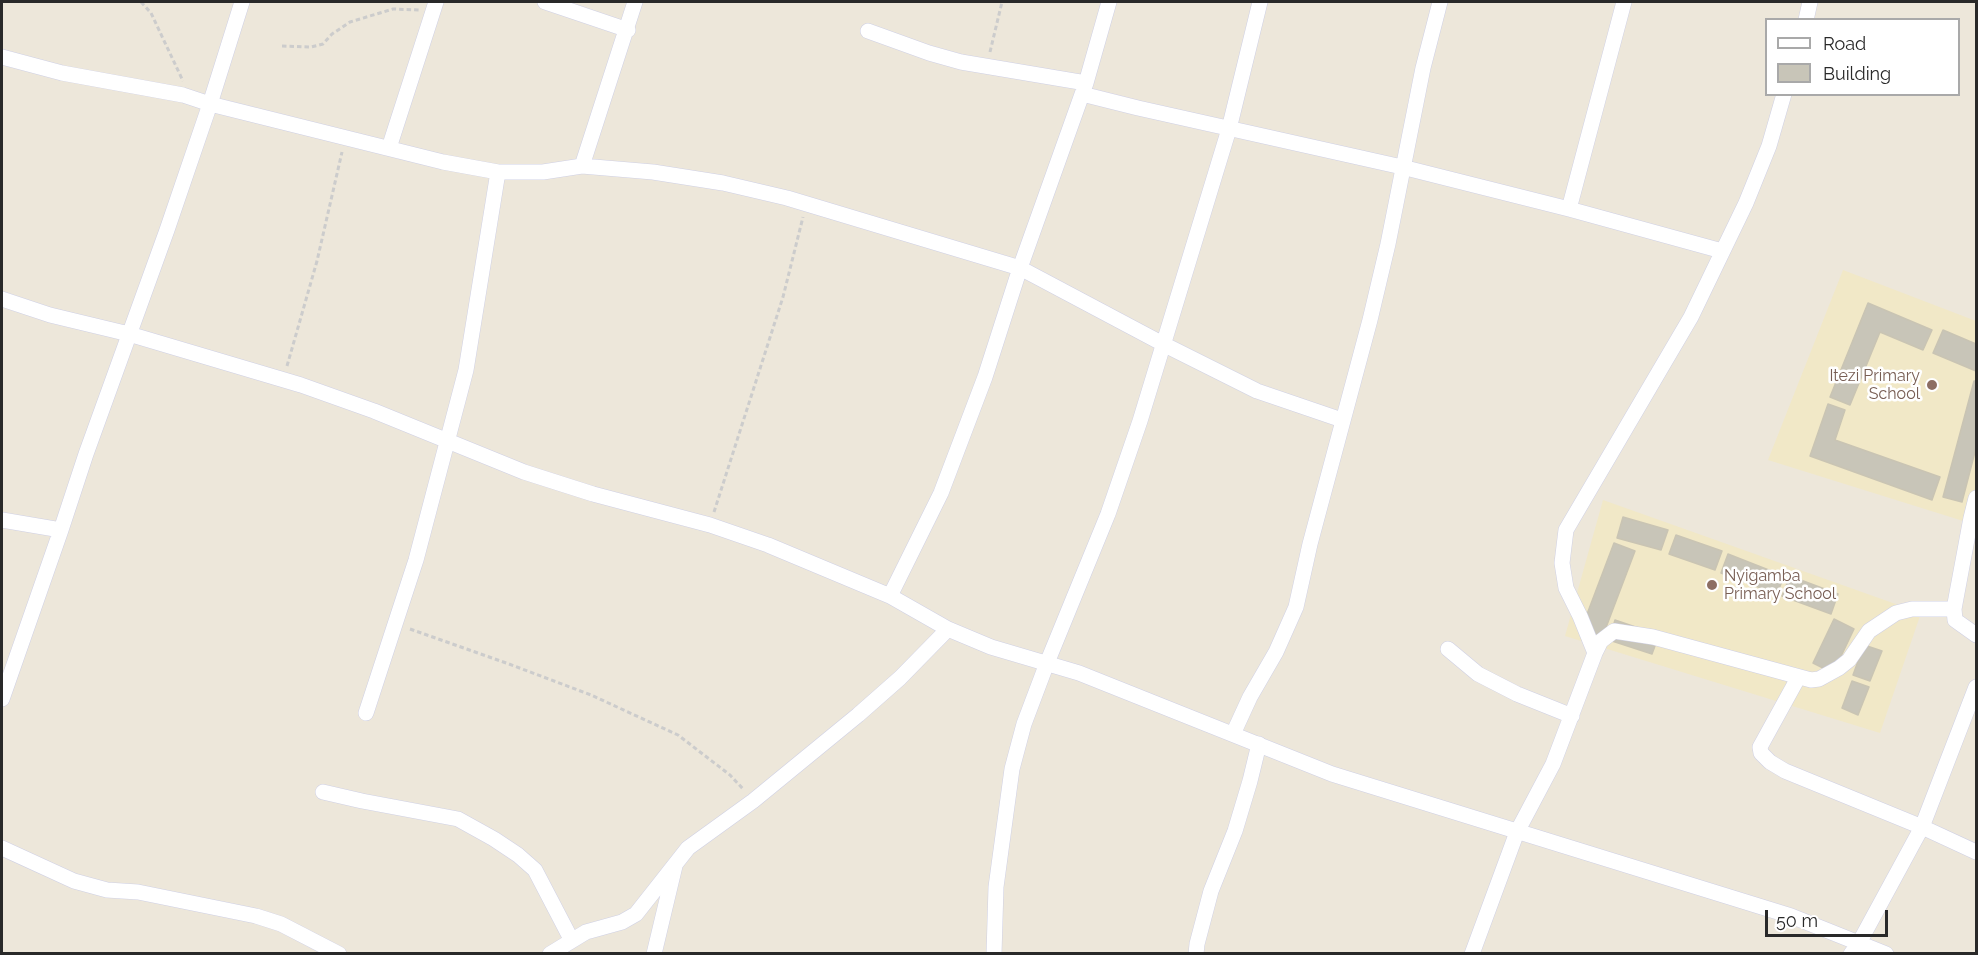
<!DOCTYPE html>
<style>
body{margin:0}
#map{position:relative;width:1978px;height:955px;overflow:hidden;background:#ede7da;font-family:Raleway,sans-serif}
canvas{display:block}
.frame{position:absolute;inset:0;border:3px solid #292929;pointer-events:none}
.legend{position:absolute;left:1765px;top:18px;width:195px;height:78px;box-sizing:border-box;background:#fff;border:2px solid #a9a9a9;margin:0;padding:8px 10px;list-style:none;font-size:18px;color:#292929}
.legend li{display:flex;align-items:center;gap:12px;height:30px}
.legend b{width:30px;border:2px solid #a9a9a9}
.scale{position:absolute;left:1765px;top:910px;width:123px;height:27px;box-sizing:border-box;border:3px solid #292929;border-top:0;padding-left:8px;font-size:18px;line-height:21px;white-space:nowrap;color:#292929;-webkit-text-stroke:4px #fff;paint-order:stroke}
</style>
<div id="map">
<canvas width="1978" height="955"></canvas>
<div class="frame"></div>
<ul class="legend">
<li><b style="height:8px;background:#fff"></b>Road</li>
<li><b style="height:16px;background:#c8c5b8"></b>Building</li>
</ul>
<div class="scale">50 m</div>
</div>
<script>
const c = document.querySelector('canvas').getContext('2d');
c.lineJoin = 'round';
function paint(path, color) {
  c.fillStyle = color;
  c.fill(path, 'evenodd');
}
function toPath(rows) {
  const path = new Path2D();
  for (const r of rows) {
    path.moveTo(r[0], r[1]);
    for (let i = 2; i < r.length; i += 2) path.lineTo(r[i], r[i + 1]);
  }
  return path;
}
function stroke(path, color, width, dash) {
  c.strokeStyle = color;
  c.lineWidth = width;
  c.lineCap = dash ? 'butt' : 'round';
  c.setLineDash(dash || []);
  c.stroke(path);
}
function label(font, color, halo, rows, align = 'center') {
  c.font = font + ' Raleway,sans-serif';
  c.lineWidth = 5;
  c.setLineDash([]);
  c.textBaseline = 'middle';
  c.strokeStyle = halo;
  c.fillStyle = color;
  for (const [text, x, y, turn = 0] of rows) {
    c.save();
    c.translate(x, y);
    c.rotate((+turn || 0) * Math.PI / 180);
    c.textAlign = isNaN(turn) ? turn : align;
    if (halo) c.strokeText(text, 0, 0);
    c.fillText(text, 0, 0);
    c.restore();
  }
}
paint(toPath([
 [1843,270,1976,321,1976,525,1768,460],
 [1603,500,1921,613,1880,733,1565,636]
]), '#f1e8c7');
const building = toPath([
 [1868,303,1932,330,1923,350,1880,332,1850,405,1830,397,1868,303],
 [1943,330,1976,344,1976,371,1933,353,1943,330],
 [1974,381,1976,381,1976,448,1962,502,1943,497,1974,381],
 [1828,404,1845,410,1835,440,1940,477,1932,500,1810,456,1828,404],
 [1623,517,1668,530,1661,550,1617,538,1623,517],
 [1676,535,1722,551,1715,570,1669,554,1676,535],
 [1614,543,1635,551,1602,638,1581,630,1614,543],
 [1728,554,1784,576,1777,594,1721,573,1728,554],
 [1790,576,1838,594,1831,614,1782,596,1790,576],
 [1834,619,1854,629,1833,673,1813,663,1834,619],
 [1615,620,1659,635,1652,654,1609,640,1615,620],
 [1864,645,1882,651,1870,681,1853,675,1864,645],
 [1852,681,1869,687,1858,715,1842,708,1852,681]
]);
paint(building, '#c8c5b8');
stroke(building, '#c9c4b3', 1.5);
const minor = toPath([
 [545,2,628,30],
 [1806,20,1810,2],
 [868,31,929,53,961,62,1086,83],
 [2,57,62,73,183,95,210,104,443,162,498,172,543,172,582,166,653,172,723,183,787,198,1020,268,1165,345,1257,391,1342,420],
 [1082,94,1138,108,1402,167,1569,209,1722,251],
 [389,148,436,2],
 [582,166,635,2],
 [1569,209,1624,2],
 [2,299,50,315,129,334,301,385,374,411,524,472,593,494,710,525,768,545,890,596,948,629,991,647,1079,673,1332,774,1791,916,1886,954],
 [1976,498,1971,518,1954,609,1955,620,1976,635],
 [2,520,61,530],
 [890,596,941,493,985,377,1020,268,1086,83,1109,2],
 [1448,649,1478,674,1517,694,1572,716],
 [1595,653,1580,616,1566,588,1562,563,1566,530,1691,317,1746,203,1769,146,1784,94],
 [1798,678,1760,747,1761,753,1770,762,1785,771,1922,827,1976,852],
 [2,699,61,530,86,454,167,230,210,104,242,2],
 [366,713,416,560,466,370,498,172],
 [1233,734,1250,697,1276,652,1296,607,1310,544,1370,320,1388,244,1423,68,1440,2],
 [323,792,362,801,458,819,494,839,518,855,535,870,571,939],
 [2,848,74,881,107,890,138,892,256,916,281,924,339,954],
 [550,954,586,932,622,922,636,914,688,848,753,801,858,715,900,678,948,629],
 [654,954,675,866],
 [994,954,996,887,1012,769,1024,724,1047,663,1108,514,1140,421,1229,129,1260,2],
 [1196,954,1197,944,1211,891,1235,831,1250,781,1259,744],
 [1472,954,1517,832,1553,764,1595,653,1601,641,1614,631,1653,637,1811,680,1819,679,1839,668,1849,660,1869,631,1896,613,1912,609,1954,609],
 [1851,954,1859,943,1922,827,1976,687]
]);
stroke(minor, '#cfd0e4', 16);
stroke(toPath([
 [141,2,151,13,183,81],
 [282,46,311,47,323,44,332,34,350,22,393,9,419,10],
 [990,52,1002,2],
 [287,366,317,261,342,152],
 [714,512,783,297,803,217],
 [410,629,509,664,591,695,678,735,730,775,744,790]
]), '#ccc', 3, [4.5, 3]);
stroke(minor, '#fff', 15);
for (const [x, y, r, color] of [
 [1932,385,6,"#8d6e63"],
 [1712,585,6,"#8d6e63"]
]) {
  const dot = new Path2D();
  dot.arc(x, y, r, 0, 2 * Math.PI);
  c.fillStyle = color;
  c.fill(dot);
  stroke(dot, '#fff', 2);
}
label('16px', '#785e54', '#fff', [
 ["Itezi Primary",1920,376],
 ["School",1920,394],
 ["Nyigamba",1724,576,"left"],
 ["Primary School",1724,594,"left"]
], 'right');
</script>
